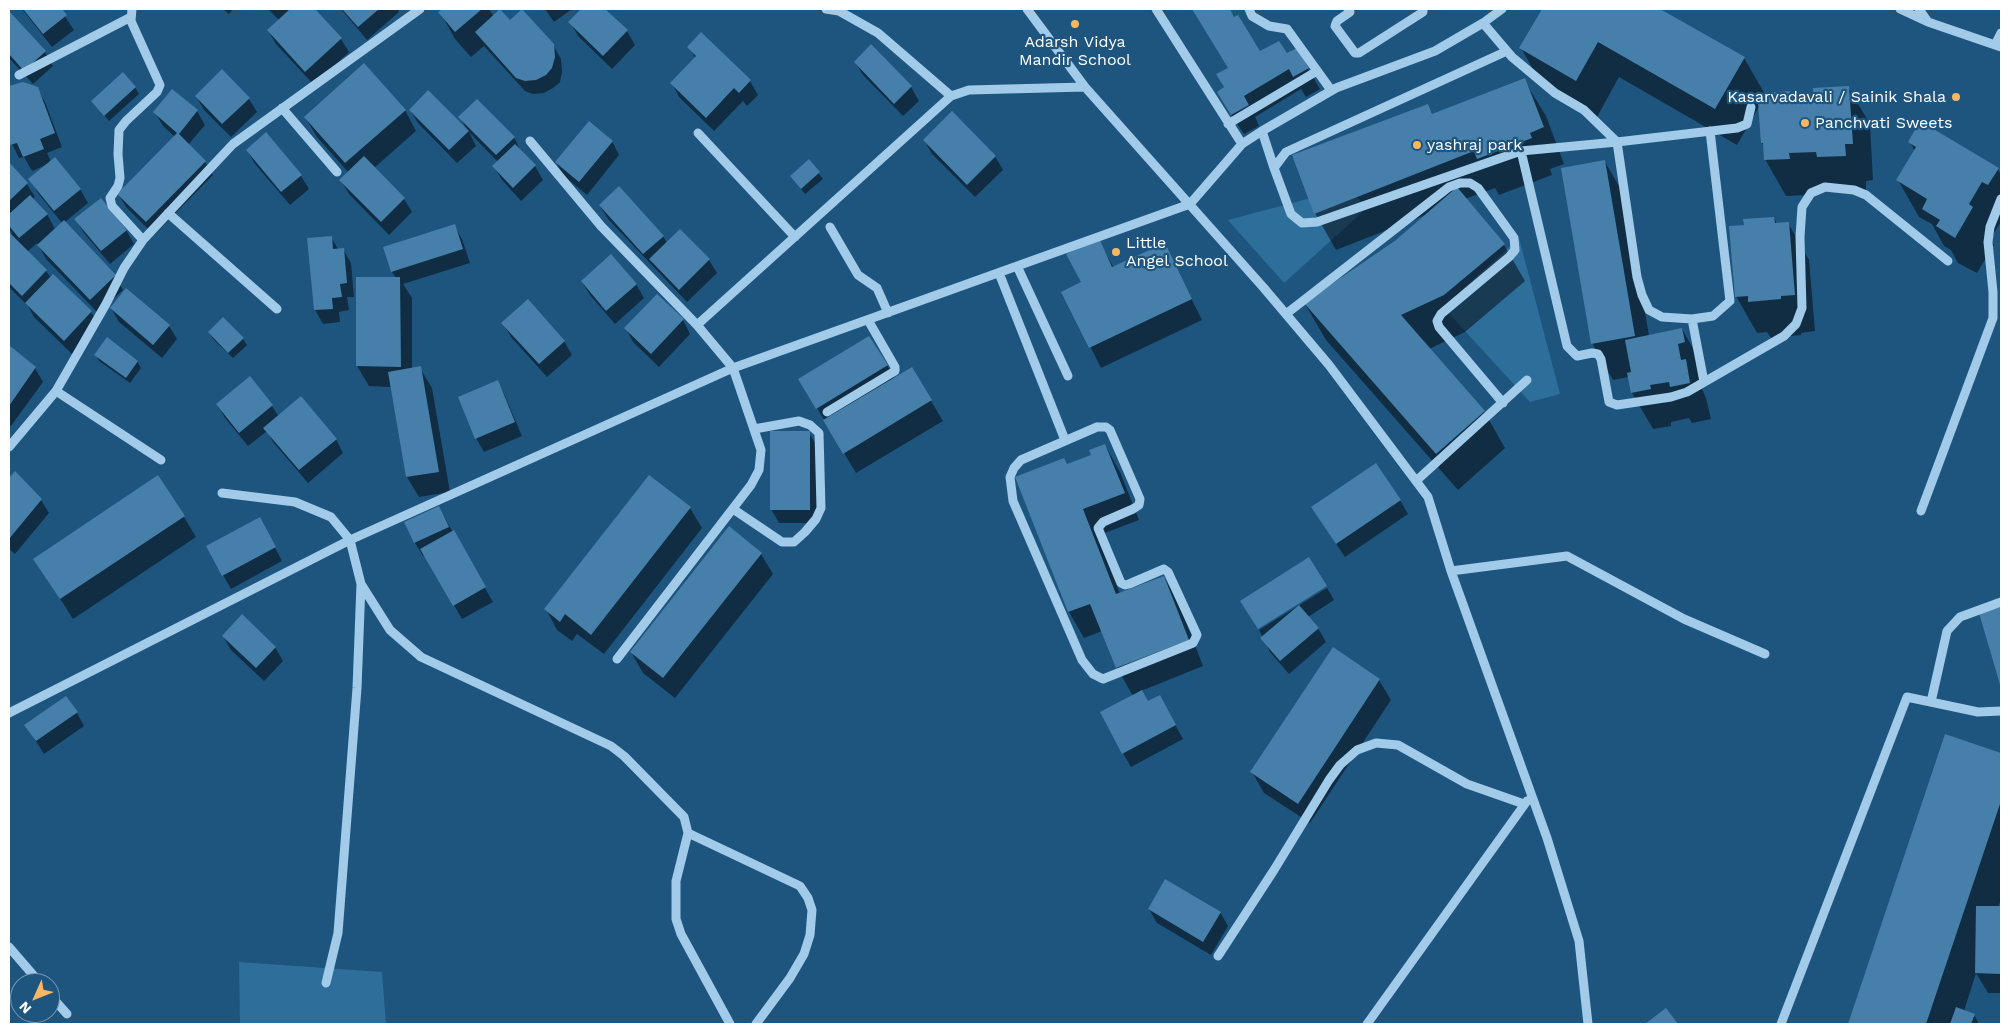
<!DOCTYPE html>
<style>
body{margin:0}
#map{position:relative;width:2010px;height:1033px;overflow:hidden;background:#1e557f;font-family:"Work Sans",sans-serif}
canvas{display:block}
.frame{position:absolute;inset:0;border:10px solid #fff;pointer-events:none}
.north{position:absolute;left:10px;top:973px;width:50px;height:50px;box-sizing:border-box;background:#1e557f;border:1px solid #7899b2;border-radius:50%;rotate:226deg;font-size:14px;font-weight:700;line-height:20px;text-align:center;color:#fff}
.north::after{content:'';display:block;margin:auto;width:18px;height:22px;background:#f8b760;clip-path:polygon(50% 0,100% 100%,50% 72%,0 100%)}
</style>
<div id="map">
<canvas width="2010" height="1033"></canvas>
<div class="frame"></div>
<div class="north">N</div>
</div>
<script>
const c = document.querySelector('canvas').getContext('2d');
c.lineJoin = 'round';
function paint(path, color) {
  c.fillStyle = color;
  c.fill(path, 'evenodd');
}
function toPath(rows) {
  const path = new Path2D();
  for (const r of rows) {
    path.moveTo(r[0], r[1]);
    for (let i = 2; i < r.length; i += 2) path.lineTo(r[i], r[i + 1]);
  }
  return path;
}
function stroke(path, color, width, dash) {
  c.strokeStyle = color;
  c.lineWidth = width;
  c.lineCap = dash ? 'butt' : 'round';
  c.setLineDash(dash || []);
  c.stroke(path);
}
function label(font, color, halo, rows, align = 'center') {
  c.font = font + ' "Work Sans",sans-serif';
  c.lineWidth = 4.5;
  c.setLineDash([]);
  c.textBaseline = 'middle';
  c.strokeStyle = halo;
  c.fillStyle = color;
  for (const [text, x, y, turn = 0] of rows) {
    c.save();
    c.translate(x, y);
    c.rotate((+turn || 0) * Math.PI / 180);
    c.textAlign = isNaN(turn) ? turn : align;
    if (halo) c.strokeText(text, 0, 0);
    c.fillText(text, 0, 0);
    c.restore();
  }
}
paint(toPath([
 [1349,188,1367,208,1284,283,1228,220],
 [1519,238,1560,394,1530,402,1443,307],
 [239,962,382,972,386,1024,240,1024]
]), '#2d6e9b');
paint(toPath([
 [22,9,60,9,74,30,52,47],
 [223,9,233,9,229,14],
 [268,9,313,9,341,39,349,52,314,85,276,44,268,30,279,20],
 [341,9,398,9,399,12,367,40],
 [444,9,489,9,494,17,510,22,553,45,561,59,562,72,560,82,553,88,544,93,533,94,525,91,484,46,471,57,455,39,440,12],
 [545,9,572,9,554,22],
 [583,9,604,9,627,31,635,45,612,69,578,36,570,22],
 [1193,9,1229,9,1259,53,1286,55,1296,49,1320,89,1306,97,1301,89,1255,117,1259,126,1244,134,1230,113,1226,88,1229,69],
 [1543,9,1658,9,1744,58,1765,94,1789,93,1792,97,1814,96,1848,87,1870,124,1873,180,1866,181,1866,192,1839,193,1836,188,1810,195,1786,196,1765,159,1764,147,1762,143,1760,105,1737,145,1619,77,1597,117,1542,85,1521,48],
 [1765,96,1765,103,1760,104],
 [9,13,45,52,53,66,33,84,9,58],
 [871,46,911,87,919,101,903,116,863,75,855,62],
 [689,47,750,81,758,95,747,106,743,101,714,131,679,97,672,83,696,59],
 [1524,80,1546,116,1564,164,1550,169,1552,175,1499,195,1495,188,1465,199,1504,245,1525,281,1465,332,1429,349,1484,411,1505,448,1458,490,1326,340,1305,304,1397,241,1428,214,1336,250,1315,213,1427,105,1433,115],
 [23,83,37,88,45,102,62,147,47,153,51,162,80,189,88,203,65,222,115,276,123,290,98,313,46,259,37,243,27,252,46,271,51,278,91,312,99,325,72,354,34,317,28,306,9,287,9,236,12,233,9,228,9,163,27,184,35,197,33,199,47,214,55,229,62,223,38,193,30,179,46,165,32,171,24,157,19,158,9,138,9,87],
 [135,87,139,94,109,121,97,107],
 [196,96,249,99,257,112,231,137,204,110],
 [405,110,416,131,374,168,404,199,412,212,389,235,349,194,341,181,349,173,317,137,305,117],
 [410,110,467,130,460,117,514,137,521,152,535,166,543,180,521,201,502,180,494,167,498,162,469,132,476,146,457,163,418,123],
 [197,111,205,125,188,145,205,162,213,175,154,235,126,207,118,194,175,137,163,126,155,112],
 [924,140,995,156,1003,170,975,197,932,154],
 [612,141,619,155,587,195,564,176,556,162],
 [1910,142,1998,169,2001,175,2001,222,1990,239,1994,245,1977,273,1958,263,1951,250,1944,246,1932,224,1919,217,1898,180,1915,151],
 [247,150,301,176,309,189,290,205,255,164],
 [809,161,823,179,805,194,791,176],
 [1605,162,1626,198,1649,336,1682,329,1703,366,1705,379,1698,380,1706,398,1711,419,1692,423,1689,418,1671,422,1671,426,1653,429,1632,393,1629,377,1613,380,1592,343],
 [600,206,663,236,667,243,709,260,717,273,687,302,608,219],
 [1774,218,1777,224,1788,223,1809,260,1815,331,1801,333,1801,335,1771,338,1767,332,1757,333,1736,296,1745,226],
 [76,220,126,230,134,244,110,264,84,233],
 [454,226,462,239,470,263,403,284,412,298,412,369,420,368,432,388,450,492,419,497,407,477,391,387,369,386,357,366,396,278,392,272],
 [331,237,338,249,343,249,351,263,354,297,347,297,349,310,339,312,340,322,323,324,315,310],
 [1098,240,1114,268,1164,244,1202,320,1101,368,1063,292,1082,283],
 [582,282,636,284,644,298,615,324,590,295],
 [111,308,169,326,177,339,162,358,119,322],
 [683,320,690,334,659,367,633,342,626,328],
 [503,323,564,341,572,355,547,377,511,337],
 [209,332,243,339,247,345,233,358,213,339],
 [9,347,35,368,43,382,11,426,9,424],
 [96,355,137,361,141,368,130,383,99,361],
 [887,365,895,379,912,369,943,421,856,473,808,393],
 [250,378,272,406,279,417,336,439,343,453,308,483,273,442,267,431,248,446,225,418,217,404],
 [498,382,505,396,522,436,484,452,476,438],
 [809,433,817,446,817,523,779,523,771,509],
 [1105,445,1120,472,1139,520,1097,536,1120,594,1164,577,1179,604,1203,666,1141,691,1148,703,1167,710,1183,739,1131,767,1123,753,1133,696,1117,668,1102,631,1084,638,1069,612,1016,478,1067,465,1093,455],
 [15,473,41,500,49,513,15,554,9,549,9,480],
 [1400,500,1408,514,1345,557,1312,508],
 [439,508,493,602,462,619,425,555,423,556,415,543,406,523],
 [690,508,702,528,604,654,577,634,572,641,557,630,546,609],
 [184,517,196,537,73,619,35,559],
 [267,532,282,561,231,589,207,547],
 [761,554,773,574,675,698,643,673,631,652],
 [1327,588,1334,600,1308,617,1318,628,1326,642,1289,674,1270,652,1259,630],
 [2001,608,2001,686,1981,614],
 [223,636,275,647,283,661,264,681,231,650],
 [1379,680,1391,700,1310,823,1264,793,1252,772],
 [77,713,84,726,44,754,26,725],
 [1946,736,2001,755,2001,899,1998,908,2001,908,2001,993,1988,993,1976,973,1964,1011,1974,1015,1978,1022,1977,1024,1849,1024],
 [1149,909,1220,912,1228,926,1211,955,1157,923]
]), '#0007');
paint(toPath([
 [23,9,62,9,67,15,43,34],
 [290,9,315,9,342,38,305,72,267,30],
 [342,9,379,9,358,27],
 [442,9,482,9,455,32,438,12],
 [500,9,510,20,522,9,554,44,555,57,552,68,546,75,536,80,525,81,516,78,475,32],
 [581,9,605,9,628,30,603,56,568,22],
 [1192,9,1230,9,1234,17,1238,15,1260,51,1279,41,1287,53,1297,48,1309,68,1293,77,1289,69,1244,96,1249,105,1231,115,1217,92,1224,87,1216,74,1228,68],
 [1542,9,1660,9,1745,57,1715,109,1598,42,1576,81,1519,48],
 [9,11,46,51,24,71,9,54],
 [701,32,751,80,739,93,734,88,706,118,670,83,696,56,687,47],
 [871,44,912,86,894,104,854,62],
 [364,63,406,110,345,163,304,117],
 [222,69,250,98,222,124,195,96],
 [123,72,136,87,104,116,91,101],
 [1525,78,1544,127,1530,133,1532,138,1477,159,1474,151,1314,214,1292,155,1428,104,1432,114],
 [23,82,38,87,55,133,40,139,44,149,23,157,17,143,10,145,9,141,9,86],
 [1849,86,1853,144,1845,144,1846,156,1817,157,1816,152,1789,153,1790,159,1764,160,1763,143,1761,143,1758,102,1764,102,1763,93,1790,91,1791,96,1813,95,1813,88],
 [172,89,198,110,179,134,206,161,146,222,117,194,177,133,153,112],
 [428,90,469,131,449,150,409,110],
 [477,99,515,137,496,155,458,117],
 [952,111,996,156,967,185,923,140],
 [589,121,613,141,579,182,555,162],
 [1920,121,1999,168,1988,185,1982,182,1969,204,1973,207,1955,238,1936,226,1940,220,1922,209,1927,199,1896,180,1916,147,1908,142],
 [266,132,302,175,281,192,246,150],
 [515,144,536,165,513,188,492,166],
 [364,156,405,198,381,222,339,180],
 [55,157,81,189,54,211,28,179],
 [809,159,820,172,801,189,790,176],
 [1605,160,1635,336,1591,344,1561,168],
 [9,162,28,183,9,201],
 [619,186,664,236,643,254,599,205],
 [1457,187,1505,244,1444,295,1401,315,1485,411,1436,454,1304,303,1396,240],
 [30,195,48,214,19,238,9,226,9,214],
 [101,198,127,230,101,251,74,219],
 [1774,217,1775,223,1789,222,1795,295,1781,296,1781,299,1748,302,1748,296,1735,297,1729,226,1744,225,1743,219],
 [64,220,116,275,90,300,37,245],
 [455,224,463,249,391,272,383,247],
 [680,229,710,259,679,290,649,259],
 [10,233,47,270,22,296,9,283,9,235],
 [332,236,333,249,344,248,347,283,340,284,342,297,332,298,333,309,314,310,307,238],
 [1099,238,1112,267,1165,243,1192,299,1089,348,1061,292,1081,282,1066,254],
 [611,254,637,284,606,311,581,281],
 [53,274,92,311,64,341,25,303],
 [356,277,400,277,401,367,356,366],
 [126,288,170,325,153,345,110,308],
 [657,294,684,319,651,354,624,328],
 [528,299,565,341,539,364,501,323],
 [223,317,244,338,228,353,208,332],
 [1682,328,1685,342,1678,344,1681,360,1686,359,1690,383,1670,387,1669,382,1650,385,1651,389,1631,393,1627,373,1631,372,1625,340],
 [869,336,888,365,816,409,798,379],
 [107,337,138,361,126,378,94,355],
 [9,345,36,367,9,406],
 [421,366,439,472,406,477,388,372],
 [912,367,932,400,843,454,823,420],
 [250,376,273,405,239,433,216,404],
 [498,380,515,422,475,439,458,397],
 [301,396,337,439,299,470,263,428],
 [770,431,810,431,810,510,770,510],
 [1105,444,1125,493,1083,509,1116,594,1164,576,1189,640,1116,668,1090,604,1068,612,1015,477,1064,458,1067,464,1091,455,1089,450],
 [1376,463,1401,500,1336,544,1311,507],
 [15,471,42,499,9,539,9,478],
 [158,475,185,516,60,599,33,559],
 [649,475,691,507,591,635,565,614,560,622,544,609],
 [439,506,449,527,414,543,404,522],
 [260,517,276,547,222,576,206,546],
 [729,526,762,553,663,678,630,652],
 [454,530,486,587,453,606,420,549],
 [1309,557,1327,586,1258,629,1240,601],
 [1299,605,1319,628,1280,661,1260,638],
 [2001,607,2001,688,1979,613],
 [242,614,276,647,256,668,222,636],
 [1333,647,1380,679,1298,804,1250,772],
 [1142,690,1148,701,1160,695,1176,725,1122,754,1100,712],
 [66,696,78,712,36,741,24,725],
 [1945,734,2001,753,2001,801,1926,1024,1848,1024],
 [1165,879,1221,912,1203,942,1148,909],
 [1976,906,2001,906,2001,974,1975,973],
 [1956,1007,1975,1014,1971,1024,1950,1024],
 [1666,1008,1678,1024,1645,1024]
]), '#467fa9');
stroke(toPath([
 [132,9,131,21,160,85,157,92,126,121,119,130,118,154,120,178,118,186,110,198,112,206,143,240],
 [826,9,839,11,878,33,951,96],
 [1027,9,1085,87,1263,287,1329,365,1428,497,1451,571,1547,838,1579,941,1588,1024],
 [1156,9,1242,144],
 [1249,9,1252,16,1269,26,1287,29,1331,90],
 [1348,9,1350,12,1337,21,1335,26,1355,53,1359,53,1423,12,1423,9],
 [1900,9,1928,22,2001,47],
 [1919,9,1928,22],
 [1483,23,1512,57,1555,93,1584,110,1617,142,1737,128,1747,124,1751,107],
 [1995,45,2001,33],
 [1507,51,1286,152,1274,168,1291,214,1302,223,1317,222,1521,151],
 [19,75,131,17],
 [282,108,337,172],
 [1228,124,1317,71],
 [1262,131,1274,168],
 [1710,131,1730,301,1713,316,1692,319,1662,317,1649,310,1642,295,1637,277,1617,142,1521,151,1567,346,1577,356,1592,353,1598,354,1601,359,1609,402,1617,405,1671,397,1687,392,1784,336,1796,324,1802,308,1800,237,1802,207,1811,193,1825,187,1854,190,1866,195,1948,261],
 [698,133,795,237],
 [530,141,601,226,697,325,733,368,761,450,759,470,751,485,617,659],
 [168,213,277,309],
 [830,227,858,275,877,288,888,313],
 [1017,266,1068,376],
 [999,273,1065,440],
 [1286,314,1449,187,1460,183,1470,183,1478,188,1514,238,1515,250,1509,257,1441,314,1437,321,1439,327,1503,403],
 [1692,319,1704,382],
 [697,325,951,96,969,90,1085,87],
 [56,391,161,460],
 [827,412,895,371,895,367,868,320],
 [1097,427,1106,427,1110,430,1140,499,1139,505,1133,509,1103,522,1098,528,1121,583,1125,585,1129,584,1164,569,1168,572,1197,635,1193,643,1103,679,1093,674,1082,660,1013,501,1010,477,1014,468,1021,460,1097,427],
 [9,447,56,391,106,304,124,268,143,240,233,144,420,9],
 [1416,481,1527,380],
 [222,493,295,502,331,517,350,540,361,584,390,630,421,657,611,746,624,756,684,817,688,833,676,881,676,919,681,934,730,1024],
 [733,509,782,542,794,542,805,532,816,519,821,508,819,433,810,425,799,421,754,429],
 [1921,511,1993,318,1993,292,1988,242,1990,227,2001,199],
 [1451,571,1567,556,1684,619,1765,654],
 [1931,702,1947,631,1960,617,2001,602],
 [9,713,350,540,733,368,1190,204,1242,144,1262,131,1336,88,1435,51,1483,23,1502,9],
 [688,833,800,886,808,898,812,910,810,935,804,954,790,978,756,1024],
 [9,947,40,983],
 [1218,956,1274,870,1329,780,1340,765,1357,750,1376,743,1398,745,1467,784,1524,804],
 [326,983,338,933,357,688,361,584],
 [50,995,67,1014],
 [1367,1024,1527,801],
 [1781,1024,1907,697,1978,712,2001,711]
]), '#a1cbe8', 9);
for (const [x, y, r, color] of [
 [1075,24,5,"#f8b760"],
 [1956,97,5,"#f8b760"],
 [1805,123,5,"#f8b760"],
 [1417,145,5,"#f8b760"],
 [1116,252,5,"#f8b760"]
]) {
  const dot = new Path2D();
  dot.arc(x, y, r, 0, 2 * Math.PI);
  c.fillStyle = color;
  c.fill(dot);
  stroke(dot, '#1e557f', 2);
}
label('16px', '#fff', '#1e557f', [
 ["Adarsh Vidya",1075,42,"center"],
 ["Mandir School",1075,60,"center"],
 ["Kasarvadavali / Sainik Shala",1946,97,"right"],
 ["Panchvati Sweets",1815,123],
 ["yashraj park",1427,145],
 ["Little",1126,243],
 ["Angel School",1126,261]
], 'left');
</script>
